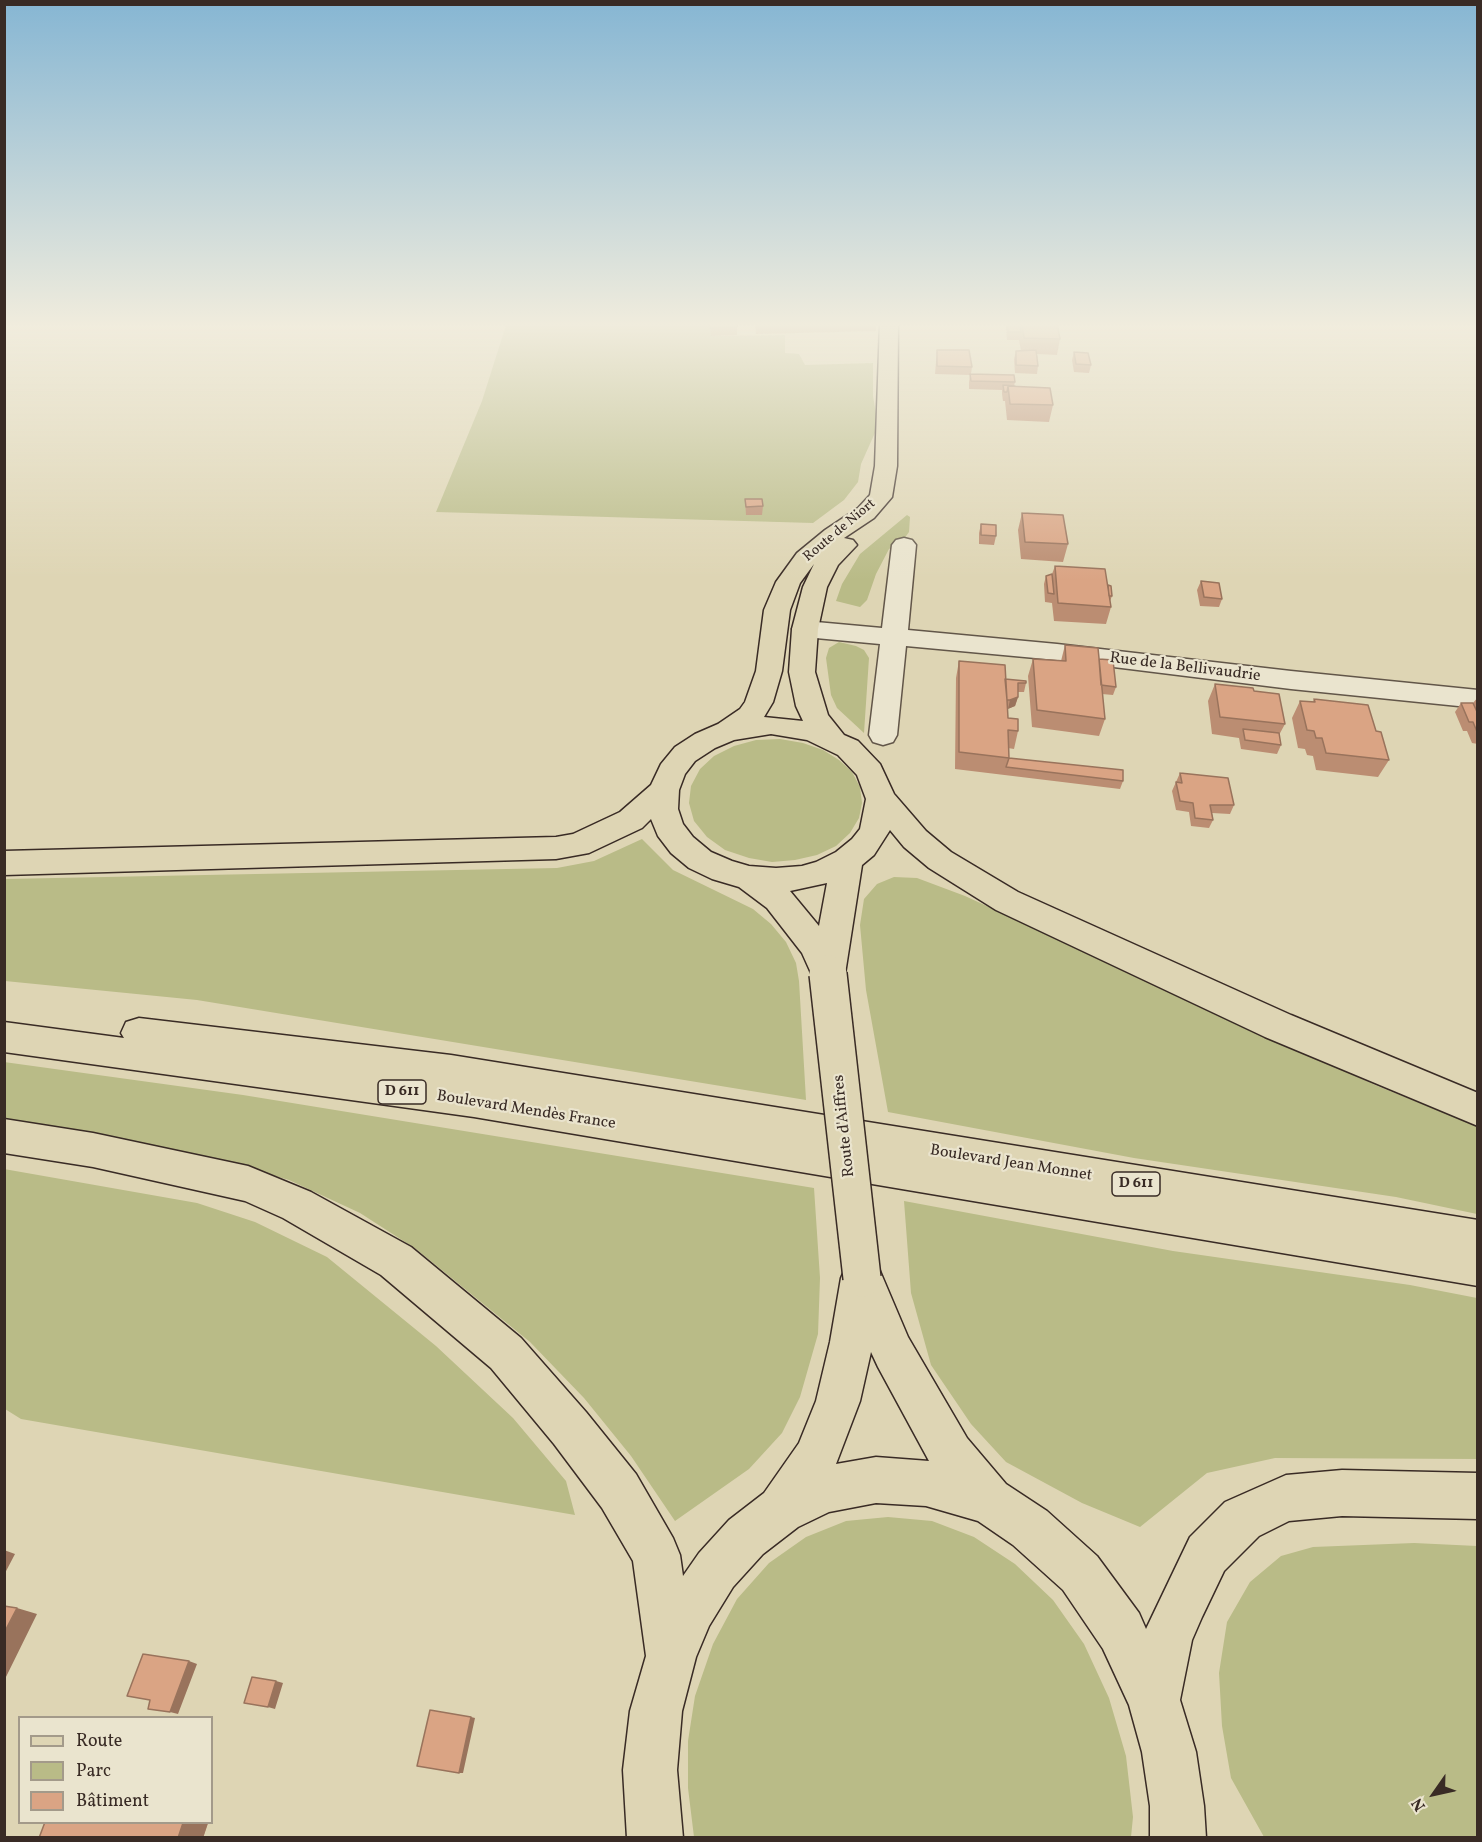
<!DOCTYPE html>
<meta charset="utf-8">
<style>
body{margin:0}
#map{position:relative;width:1482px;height:1842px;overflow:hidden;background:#ded5b4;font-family:Vollkorn,serif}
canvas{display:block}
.frame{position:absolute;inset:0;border:6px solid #392b25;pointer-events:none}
.legend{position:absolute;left:18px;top:1716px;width:195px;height:108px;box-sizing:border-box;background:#eae4ce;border:2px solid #a39a8a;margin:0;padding:8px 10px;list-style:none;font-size:18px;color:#392b25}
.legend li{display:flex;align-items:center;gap:12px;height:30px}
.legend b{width:30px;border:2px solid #a39a8a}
.north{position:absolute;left:1404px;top:1764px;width:60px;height:60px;-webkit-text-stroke:4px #eae4ce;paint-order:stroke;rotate:236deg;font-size:16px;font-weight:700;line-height:24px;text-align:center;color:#392b25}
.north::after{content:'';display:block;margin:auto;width:21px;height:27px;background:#392b25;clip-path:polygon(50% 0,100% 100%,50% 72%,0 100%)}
</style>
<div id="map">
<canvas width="1482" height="1842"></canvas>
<div class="frame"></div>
<ul class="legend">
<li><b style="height:8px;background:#ded5b4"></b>Route</li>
<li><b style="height:16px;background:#b9bb87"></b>Parc</li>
<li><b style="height:16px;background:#daa484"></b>Bâtiment</li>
</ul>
<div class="north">N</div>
</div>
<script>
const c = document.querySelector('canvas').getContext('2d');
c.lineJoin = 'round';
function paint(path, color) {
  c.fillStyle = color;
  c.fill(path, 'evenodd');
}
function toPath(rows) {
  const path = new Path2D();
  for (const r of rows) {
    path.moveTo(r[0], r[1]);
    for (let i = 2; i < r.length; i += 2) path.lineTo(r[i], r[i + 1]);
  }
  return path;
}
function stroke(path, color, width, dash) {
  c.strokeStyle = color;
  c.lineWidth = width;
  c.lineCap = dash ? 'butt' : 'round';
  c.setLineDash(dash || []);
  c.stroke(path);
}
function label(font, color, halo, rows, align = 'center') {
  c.font = font + ' Vollkorn,serif';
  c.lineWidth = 4.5;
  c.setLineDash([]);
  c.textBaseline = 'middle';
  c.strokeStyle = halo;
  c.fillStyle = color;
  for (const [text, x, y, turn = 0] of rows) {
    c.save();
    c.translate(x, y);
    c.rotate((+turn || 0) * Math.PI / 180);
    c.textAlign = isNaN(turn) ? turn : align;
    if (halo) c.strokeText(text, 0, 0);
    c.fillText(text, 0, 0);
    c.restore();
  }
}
paint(toPath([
 [507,322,710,322,711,336,785,335,785,353,799,354,805,365,873,363,873,396,878,426,861,464,858,482,844,500,813,523,436,512,482,401],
 [907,515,910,517,909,532,901,543,889,549,876,574,867,600,860,607,836,601,842,584,860,554],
 [839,642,856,646,864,650,869,658,864,733,837,708,831,695,826,658,829,648],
 [780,739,803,743,823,750,839,760,852,772,860,787,862,803,859,818,850,833,836,846,817,855,795,860,772,862,749,858,725,850,707,837,694,821,689,803,691,786,700,769,714,756,734,746,756,740],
 [642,839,673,870,753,909,771,924,786,942,796,963,799,981,806,1100,197,1000,5,981,5,879,557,868,594,861],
 [894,877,917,878,965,896,1375,1085,1477,1126,1477,1214,1396,1197,1134,1158,888,1112,866,990,860,925,864,899,877,884],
 [4,1062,243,1095,814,1188,820,1278,818,1334,800,1397,782,1433,749,1469,675,1521,631,1456,584,1398,530,1342,416,1249,360,1213,289,1180,217,1159,5,1122],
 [4,1169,197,1203,255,1222,327,1257,436,1346,513,1418,566,1481,575,1515,21,1419,5,1409],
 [904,1201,1173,1251,1410,1285,1477,1298,1477,1459,1275,1458,1207,1473,1140,1527,1082,1503,1006,1462,971,1424,931,1365,911,1293],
 [888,1517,932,1521,974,1537,1015,1564,1053,1600,1084,1644,1109,1698,1126,1756,1133,1817,1131,1837,694,1837,688,1788,688,1741,695,1696,713,1644,737,1599,769,1563,806,1537,846,1521],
 [1414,1543,1477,1546,1477,1837,1264,1837,1231,1778,1222,1726,1219,1673,1227,1622,1250,1582,1281,1556,1313,1547]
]), '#b9bb87');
const minor = toPath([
 [904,538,912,540,916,545,908,630,1057,644,1291,671,1478,690,1478,708,1291,689,1057,660,906,646,897,735,893,742,883,745,873,742,869,735,880,644,805,637,796,635,792,629,796,623,805,621,882,628,892,545,896,540,904,538]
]);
const major = toPath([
 [880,322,898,322,897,466,892,497,874,518,844,538,853,540,857,545,838,565,827,587,818,629,815,672,828,715,844,735,858,741,880,764,894,794,926,831,951,852,1018,892,1291,1015,1478,1093,1478,1126,1265,1037,996,910,929,868,904,847,890,830,874,855,862,865,845,974,840,984,828,988,816,984,802,953,767,908,739,887,712,879,689,868,671,853,658,836,651,819,642,828,589,853,556,859,4,875,4,851,556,837,573,834,620,812,651,785,661,764,675,747,695,734,718,724,740,709,745,702,756,671,764,610,776,582,797,553,825,530,858,508,870,495,875,466,880,322],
 [814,564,803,587,792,629,789,672,796,706,803,721,764,717,773,702,782,671,790,610,800,583,814,564],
 [771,734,807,740,838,755,857,775,866,799,860,829,852,839,836,852,816,862,802,866,776,868,749,866,732,861,711,852,693,837,683,824,678,809,679,790,685,774,695,761,715,748,734,740,771,734],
 [827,883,819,926,790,891,827,883],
 [139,1018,451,1055,1478,1220,1478,1286,474,1117,4,1052,4,1022,124,1038,121,1033,126,1022,139,1018],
 [4,1119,93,1133,248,1166,311,1192,411,1247,521,1338,586,1412,636,1474,673,1538,680,1555,683,1576,699,1553,729,1520,764,1493,799,1443,816,1401,830,1342,841,1278,847,1264,862,1258,877,1264,908,1337,967,1438,1006,1484,1047,1511,1097,1556,1139,1613,1146,1629,1190,1537,1225,1502,1286,1475,1342,1470,1478,1473,1478,1519,1342,1516,1289,1521,1259,1536,1224,1571,1202,1617,1192,1640,1180,1700,1196,1752,1204,1806,1206,1838,1150,1838,1150,1806,1142,1752,1129,1705,1103,1649,1063,1590,1013,1545,978,1521,926,1506,876,1503,829,1512,798,1527,763,1554,733,1587,709,1626,696,1657,682,1711,677,1770,683,1838,627,1838,623,1770,630,1711,646,1656,633,1561,602,1508,554,1444,491,1368,381,1275,283,1218,245,1201,93,1167,4,1153,4,1119],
 [871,1352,878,1367,929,1461,876,1457,836,1464,860,1401,871,1352]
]);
stroke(minor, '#625649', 3);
stroke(major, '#392b25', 3);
paint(minor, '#eae4ce');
paint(major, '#ded5b4');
const majorBridge = toPath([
 [828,974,862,1278]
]);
stroke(majorBridge, '#392b25', 40, []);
stroke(majorBridge, '#ded5b4', 37);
paint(toPath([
 [710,322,737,322,737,335,711,336],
 [755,322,876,322,876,331,756,334],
 [1007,322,1057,322,1060,339,1057,355,1037,354,1038,366,1037,374,1015,373,1014,359,1016,351,1021,351,1019,340,1007,340,1006,329],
 [937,350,972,367,971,374,1015,382,1014,386,1053,405,1049,422,1007,420,1005,401,1003,401,1002,394,1002,390,969,389,969,382,970,375,935,374],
 [1074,352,1091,365,1089,373,1074,372,1072,360],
 [745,499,763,506,762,515,746,515],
 [1022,513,1068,544,1063,562,1021,559,1018,530],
 [981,524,996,536,994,545,979,544,979,533],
 [1055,566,1108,585,1112,596,1110,601,1111,607,1106,624,1054,621,1052,603,1045,602,1044,584,1046,576,1052,574],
 [1201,581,1222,599,1219,607,1200,606,1197,590],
 [1065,645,1099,659,1116,687,1113,695,1102,694,1105,719,1099,736,1032,727,1028,676,1033,659,1061,661],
 [959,661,1005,679,1026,683,1024,692,1018,692,1018,697,1015,706,1007,709,1008,718,1018,731,1014,749,1008,748,1009,758,1123,781,1120,789,955,769,956,678],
 [1215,684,1254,691,1285,724,1279,735,1281,745,1277,754,1241,749,1239,738,1212,734,1208,701],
 [1478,697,1478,744,1472,743,1467,731,1463,731,1455,712,1461,703,1473,703],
 [1314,699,1376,731,1389,760,1378,777,1316,770,1313,756,1307,755,1305,749,1298,748,1292,718,1300,701,1313,702],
 [1180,773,1234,805,1230,814,1212,813,1213,820,1209,828,1191,826,1189,812,1176,810,1172,791],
 [45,1822,208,1823,203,1838,8,1838,40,1836]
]), '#bb8d72');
paint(toPath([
 [1018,697,1015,706,1008,709,1010,700],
 [4,1550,15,1554,4,1575],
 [17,1608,37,1614,4,1681,4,1633],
 [189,1661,197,1664,178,1714,170,1712],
 [276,1681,283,1683,275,1709,268,1707],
 [471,1717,475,1718,463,1773,459,1773],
 [183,1823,208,1823,203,1838,178,1838]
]), '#99735c');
const building = toPath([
 [710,322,737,322,737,327,710,328,710,322],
 [1007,322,1019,322,1021,332,1008,332,1007,322],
 [1022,322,1057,322,1060,339,1024,338,1022,322],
 [937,350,969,350,972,367,937,366,937,350],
 [1036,350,1038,366,1016,365,1016,351,1036,350],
 [1074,352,1088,353,1091,365,1076,364,1074,352],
 [970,374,1014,375,1015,382,971,381,970,374],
 [1003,385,1015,386,1008,386,1007,392,1004,392,1003,385],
 [1008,386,1050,388,1053,405,1010,404,1008,386],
 [745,499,762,499,763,506,746,507,745,499],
 [1022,513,1063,515,1068,544,1025,542,1022,513],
 [981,524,996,525,996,536,981,535,981,524],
 [1055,566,1105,569,1111,607,1058,603,1055,566],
 [1052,574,1054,594,1048,593,1046,576,1052,574],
 [1201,581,1219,583,1222,599,1204,597,1201,581],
 [1108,585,1111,586,1112,596,1109,596,1108,585],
 [1065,645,1098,648,1105,719,1037,710,1033,659,1066,661,1065,645],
 [1099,659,1113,660,1116,687,1101,685,1099,659],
 [959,661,1005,665,1008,718,1018,719,1018,731,1008,730,1009,758,959,752,959,661],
 [1005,679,1026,681,1026,683,1018,683,1018,697,1010,700,1007,700,1005,679],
 [1215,684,1253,688,1254,691,1279,694,1285,724,1220,717,1215,684],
 [1314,699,1368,705,1376,731,1381,732,1389,760,1326,753,1322,738,1316,738,1314,731,1307,730,1300,701,1315,702,1314,699],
 [1461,703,1473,703,1478,714,1478,734,1473,722,1469,722,1461,703],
 [1243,729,1279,733,1281,745,1245,740,1243,729],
 [1009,758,1123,770,1123,781,1006,767,1009,758],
 [1180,773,1228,778,1234,805,1210,805,1213,820,1195,818,1193,803,1180,801,1176,782,1182,783,1180,773],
 [4,1606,17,1608,4,1633,4,1606],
 [143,1654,189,1661,170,1712,148,1709,150,1700,127,1696,143,1654],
 [252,1677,276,1681,268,1707,244,1703,252,1677],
 [430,1710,471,1717,459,1773,417,1766,430,1710],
 [45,1822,181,1822,183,1823,178,1838,39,1838,45,1822]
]);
paint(building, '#daa484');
stroke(building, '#99735c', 1.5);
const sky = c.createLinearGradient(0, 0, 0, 580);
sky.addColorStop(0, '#86b6d3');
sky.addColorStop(0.56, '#f0ecdd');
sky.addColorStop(1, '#f0ecdd00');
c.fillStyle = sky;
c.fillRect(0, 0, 1482, 580);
label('14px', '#392b25', '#eae4ce', [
 ["Route de Niort",840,531,-40]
]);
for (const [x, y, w] of [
 [402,1092,48],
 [1136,1184,48]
]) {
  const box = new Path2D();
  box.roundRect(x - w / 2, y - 12, w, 24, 4.5);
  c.fillStyle = '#eae4ce';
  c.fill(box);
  stroke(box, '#392b25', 1.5);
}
label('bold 15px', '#392b25', null, [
 ["D 611",402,1092],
 ["D 611",1136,1184]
]);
label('16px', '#392b25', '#eae4ce', [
 ["Rue de la Bellivaudrie",1185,668,7],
 ["Boulevard Mendès France",526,1111,9],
 ["Route d'Aiffres",845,1126,-96],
 ["Boulevard Jean Monnet",1011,1164,9]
]);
</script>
